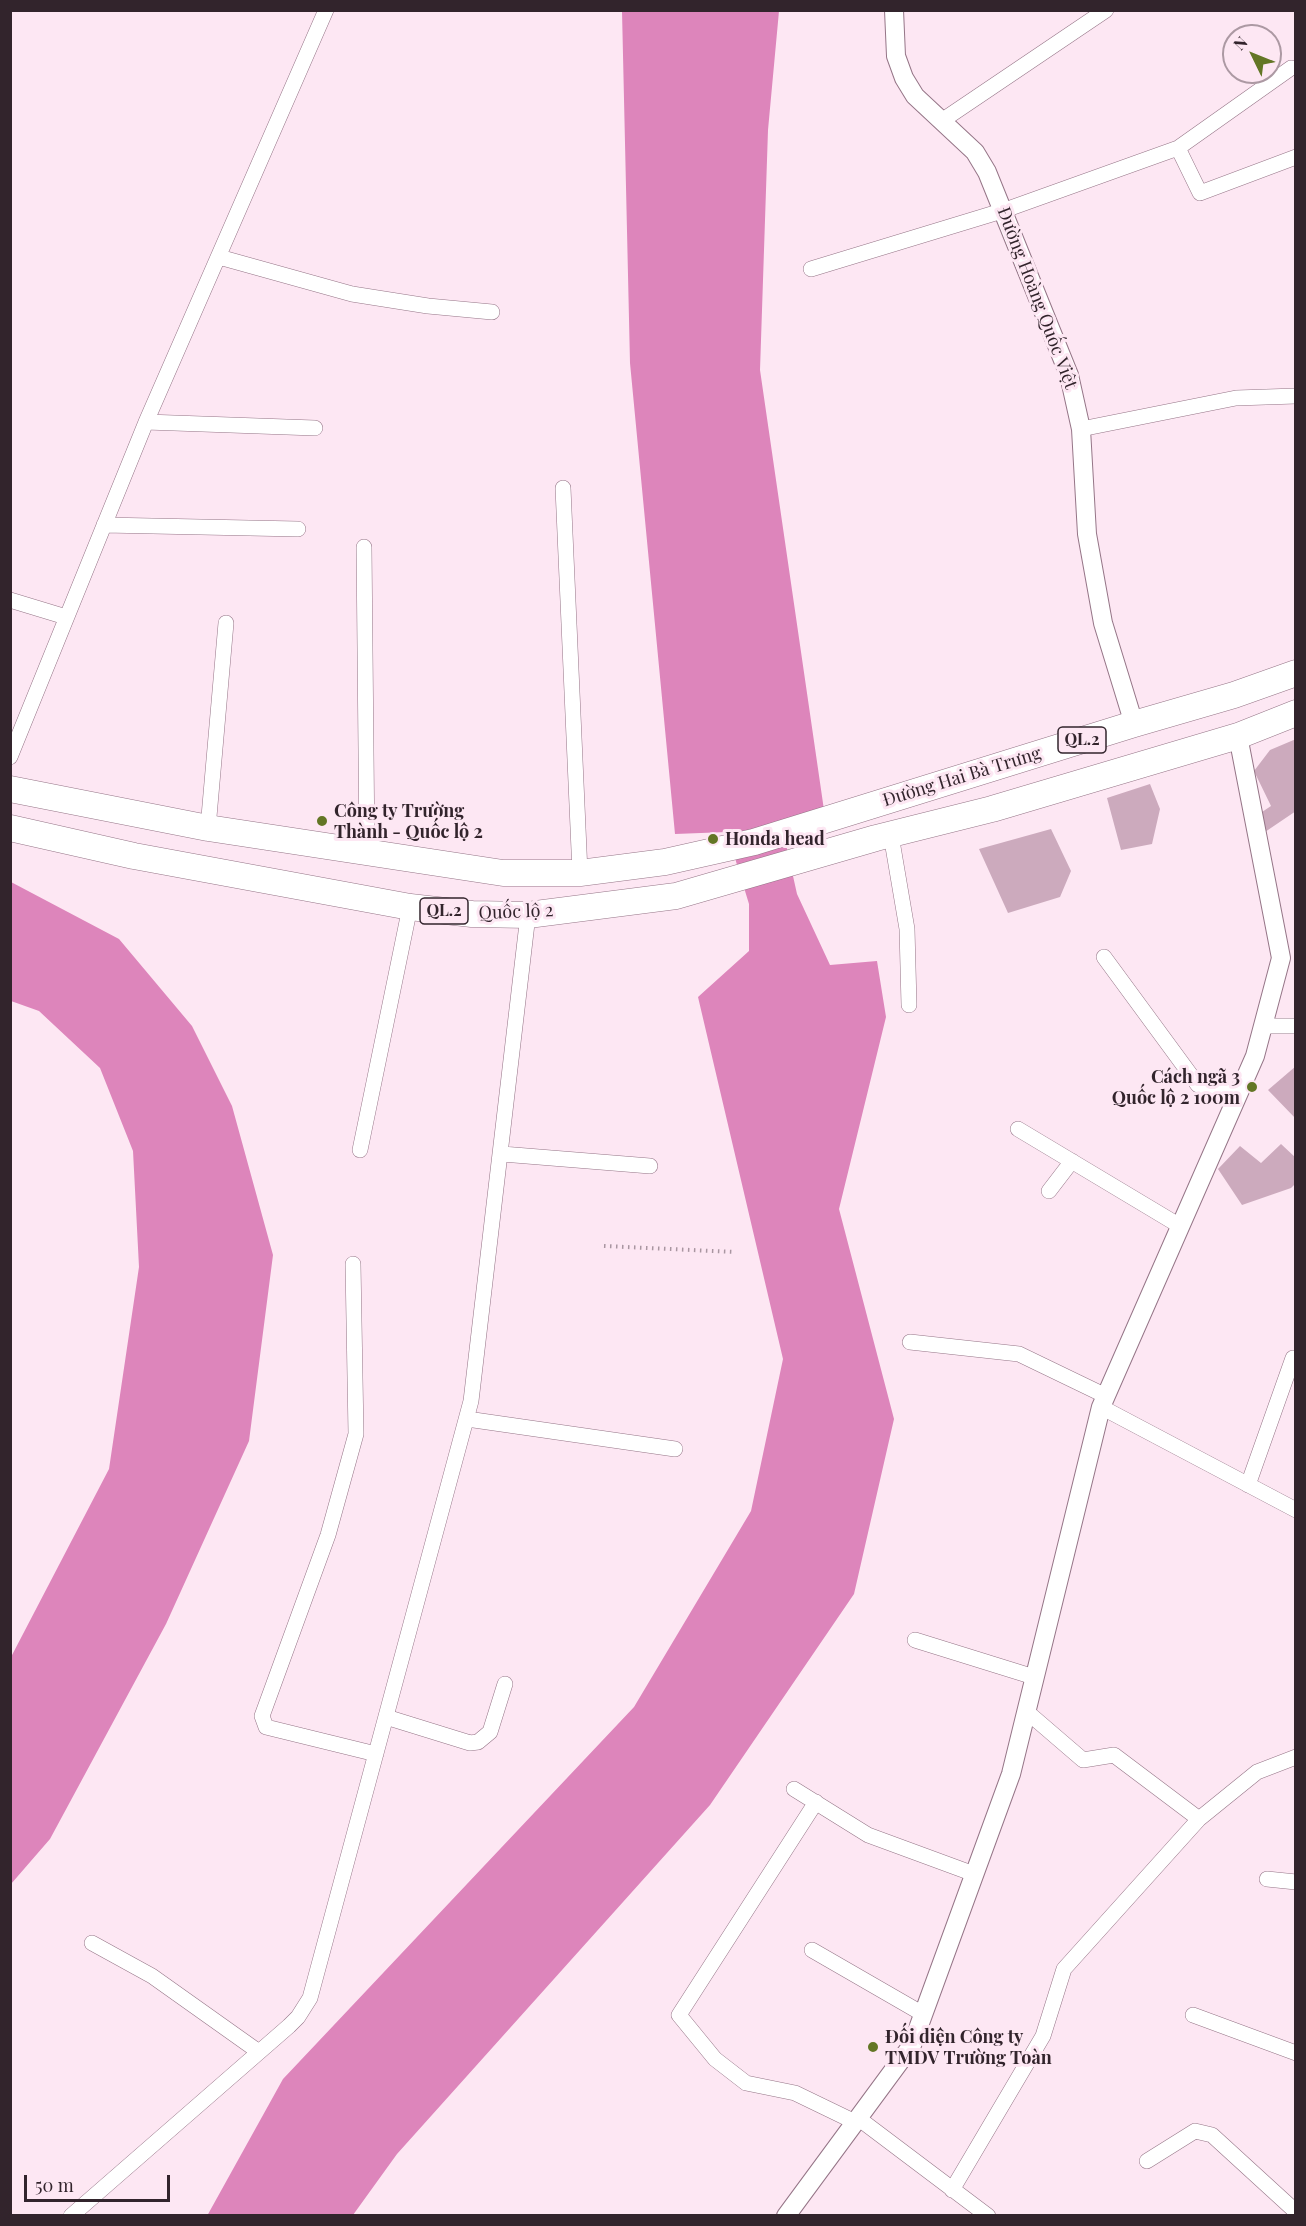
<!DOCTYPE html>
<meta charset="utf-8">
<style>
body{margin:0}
#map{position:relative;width:1306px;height:2226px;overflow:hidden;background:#fde7f3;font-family:"Playfair Display",serif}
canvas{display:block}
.frame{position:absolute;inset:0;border:12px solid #32242c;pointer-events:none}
.north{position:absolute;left:1222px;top:24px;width:60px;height:60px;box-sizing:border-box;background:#fde7f3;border:2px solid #ac99a3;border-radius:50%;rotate:313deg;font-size:16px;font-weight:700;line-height:24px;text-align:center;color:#32242c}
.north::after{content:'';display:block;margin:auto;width:21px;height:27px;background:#637625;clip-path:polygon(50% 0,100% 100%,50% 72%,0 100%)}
.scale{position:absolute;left:24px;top:2175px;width:146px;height:27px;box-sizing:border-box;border:3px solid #32242c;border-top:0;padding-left:8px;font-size:18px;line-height:21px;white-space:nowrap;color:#32242c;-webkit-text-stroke:4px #fde7f3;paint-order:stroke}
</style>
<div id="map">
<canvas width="1306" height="2226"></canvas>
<div class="frame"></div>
<div class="north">N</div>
<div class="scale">50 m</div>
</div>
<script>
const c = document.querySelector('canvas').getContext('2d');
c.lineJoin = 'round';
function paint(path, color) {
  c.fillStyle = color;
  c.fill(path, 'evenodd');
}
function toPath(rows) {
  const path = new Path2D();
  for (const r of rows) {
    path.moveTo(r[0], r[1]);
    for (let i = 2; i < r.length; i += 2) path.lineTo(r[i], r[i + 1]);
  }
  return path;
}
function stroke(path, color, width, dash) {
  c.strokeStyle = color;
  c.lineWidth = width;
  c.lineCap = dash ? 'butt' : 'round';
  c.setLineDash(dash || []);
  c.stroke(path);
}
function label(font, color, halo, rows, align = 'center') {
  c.font = font + ' "Playfair Display",serif';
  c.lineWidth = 6;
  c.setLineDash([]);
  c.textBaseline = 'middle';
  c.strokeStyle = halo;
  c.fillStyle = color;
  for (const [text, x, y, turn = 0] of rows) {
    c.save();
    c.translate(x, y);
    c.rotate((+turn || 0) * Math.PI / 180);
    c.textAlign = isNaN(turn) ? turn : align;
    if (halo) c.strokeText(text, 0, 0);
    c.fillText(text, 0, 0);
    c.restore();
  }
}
paint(toPath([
 [622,11,779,11,768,130,760,370,824,810,781,822,797,894,830,965,877,961,886,1017,839,1209,894,1419,854,1594,710,1805,397,2154,353,2215,207,2216,283,2079,634,1707,751,1511,783,1359,698,997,749,951,749,904,727,832,675,834,630,363],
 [11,882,119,939,192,1026,232,1106,273,1255,249,1441,166,1624,50,1839,11,1884,11,1657,109,1469,139,1267,133,1151,100,1068,39,1011,11,1001]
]), '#dd85bb');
paint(toPath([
 [1296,739,1296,811,1262,834,1259,814,1271,806,1254,771,1270,750],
 [1150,784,1160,809,1152,844,1121,850,1107,798],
 [1051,829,1071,871,1060,897,1008,913,979,849],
 [1296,1066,1296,1119,1268,1090],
 [1281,1144,1296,1158,1296,1183,1291,1188,1242,1205,1218,1169,1240,1146,1261,1163]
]), '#ccaabd');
const minor = toPath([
 [943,120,1106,10],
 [1178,148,1200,193,1296,157],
 [219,257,352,294,428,306,492,312],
 [811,269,1005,210,1178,148,1291,68],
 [146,422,315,428],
 [1081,429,1236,398,1296,396],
 [563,488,580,873],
 [104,525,298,529],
 [364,547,367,853],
 [10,600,66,617],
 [10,757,146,422,326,10],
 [208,828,226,623],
 [891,835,907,929,909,1005],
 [1104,957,1198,1085,1238,1094],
 [1263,1026,1296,1026],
 [1018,1129,1180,1226],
 [360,1150,410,907],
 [502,1154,650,1166],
 [1049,1191,1072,1161],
 [353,1264,356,1434,328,1535,262,1716,266,1727,376,1754],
 [910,1342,1019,1354,1106,1396],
 [1101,1407,1296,1510],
 [467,1419,675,1449],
 [1248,1485,1293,1358],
 [915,1640,1034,1677],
 [1026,1711,1083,1760,1114,1755,1199,1819],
 [386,1717,470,1743,478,1742,490,1732,505,1684],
 [794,1789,868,1835,974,1874],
 [816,1802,679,2015,715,2059,746,2083,795,2093,855,2122],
 [1267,1879,1296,1882],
 [92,1943,152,1976,259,2052],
 [812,1950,923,2014],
 [1193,2015,1296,2053],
 [858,2118,988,2216],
 [1147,2161,1195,2131,1212,2135,1294,2210],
 [952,2190,1043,2036,1064,1969,1199,1819,1257,1772,1296,1757],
 [71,2216,289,2026,298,2017,310,1998,471,1401,528,915]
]);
const tertiary = toPath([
 [894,10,896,56,904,78,915,96,975,152,987,172,1069,375,1081,429,1087,534,1103,623,1134,724],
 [786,2216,912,2045,1011,1774,1101,1407,1255,1056,1281,958,1238,736]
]);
const trunk = toPath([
 [10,789,208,828,503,873,580,873,665,862,754,842,1134,724,1234,695,1296,673],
 [10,828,134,856,410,907,472,914,528,915,676,896,876,838,992,809,1238,736,1296,713]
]);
stroke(minor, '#957587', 16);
stroke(tertiary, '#957587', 20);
stroke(trunk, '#957587', 27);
stroke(toPath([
 [604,1246,735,1252]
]), '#a996a1', 4, [1.5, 4.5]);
stroke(minor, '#fff', 15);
stroke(tertiary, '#fff', 18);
stroke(trunk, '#fff', 26);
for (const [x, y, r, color] of [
 [322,821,6,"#637625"],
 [713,839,6,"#637625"],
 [1252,1087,6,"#637625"],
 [873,2047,6,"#637625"]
]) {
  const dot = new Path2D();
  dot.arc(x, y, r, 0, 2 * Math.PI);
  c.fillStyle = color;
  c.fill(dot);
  stroke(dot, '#fde7f3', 2);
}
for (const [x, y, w] of [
 [1082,740,48],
 [444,911,48]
]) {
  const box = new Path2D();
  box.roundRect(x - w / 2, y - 13, w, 26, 4.5);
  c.fillStyle = '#fde7f3';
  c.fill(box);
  stroke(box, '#32242c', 1.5);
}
label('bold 16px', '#32242c', null, [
 ["QL.2",1082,740],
 ["QL.2",444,911]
]);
label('18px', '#32242c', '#fde7f3', [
 ["Đường Hoàng Quốc Việt",1037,298,69],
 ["Đường Hai Bà Trưng",962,777,-17],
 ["Quốc lộ 2",516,912,-2]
]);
label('bold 18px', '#32242c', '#fde7f3', [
 ["Công ty Trường",334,811],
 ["Thành - Quốc lộ 2",334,832],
 ["Honda head",725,839],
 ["Cách ngã 3",1240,1077,"right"],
 ["Quốc lộ 2 100m",1240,1098,"right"],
 ["Đối diện Công ty",885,2037],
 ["TMDV Trường Toàn",885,2058]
], 'left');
</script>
